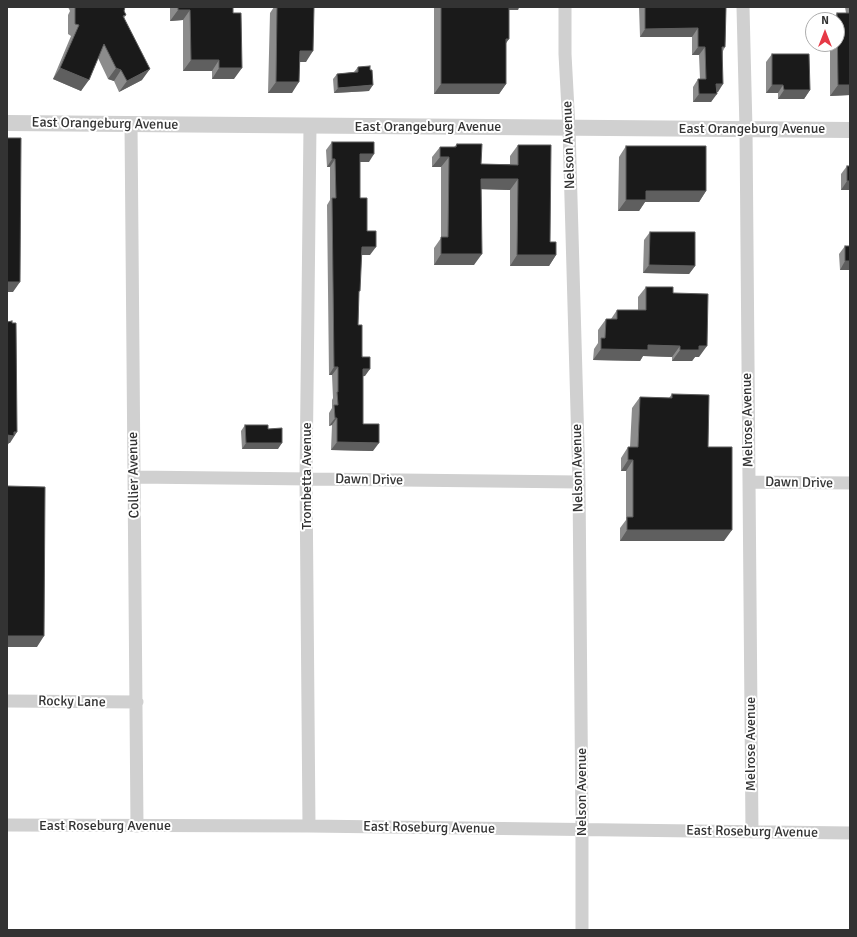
<!DOCTYPE html>
<style>
body{margin:0}
#map{position:relative;width:857px;height:937px;overflow:hidden;background:#fff;font-family:Signika,sans-serif}
canvas{display:block}
.frame{position:absolute;inset:0;border:8px solid #333;pointer-events:none}
.north{position:absolute;left:805px;top:12px;width:40px;height:40px;box-sizing:border-box;background:#fff;border:1px solid #adadad;border-radius:50%;rotate:0deg;font-size:11px;font-weight:700;line-height:16px;text-align:center;color:#333}
.north::after{content:'';display:block;margin:auto;width:14px;height:18px;background:#e63946;clip-path:polygon(50% 0,100% 100%,50% 72%,0 100%)}
</style>
<div id="map">
<canvas width="857" height="937"></canvas>
<div class="frame"></div>
<div class="north">N</div>
</div>
<script>
const c = document.querySelector('canvas').getContext('2d');
c.lineJoin = 'round';
function toPath(rows) {
  const path = new Path2D();
  for (const r of rows) {
    path.moveTo(r[0], r[1]);
    for (let i = 2; i < r.length; i += 2) path.lineTo(r[i], r[i + 1]);
  }
  return path;
}
function stroke(path, color, width, dash) {
  c.strokeStyle = color;
  c.lineWidth = width;
  c.lineCap = dash ? 'butt' : 'round';
  c.setLineDash(dash || []);
  c.stroke(path);
}
function paint(path, color) {
  c.fillStyle = color;
  c.fill(path, 'evenodd');
}
function label(font, color, halo, rows, align = 'center') {
  c.font = font + ' Signika,sans-serif';
  c.lineWidth = 4;
  c.setLineDash([]);
  c.textBaseline = 'middle';
  c.strokeStyle = halo;
  c.fillStyle = color;
  for (const [text, x, y, turn = 0] of rows) {
    c.save();
    c.translate(x, y);
    c.rotate((+turn || 0) * Math.PI / 180);
    c.textAlign = isNaN(turn) ? turn : align;
    if (halo) c.strokeText(text, 0, 0);
    c.fillText(text, 0, 0);
    c.restore();
  }
}
stroke(toPath([
 [565,7,565,54,569,128,579,482,582,830,582,930],
 [743,7,746,129,752,832],
 [131,124,137,826],
 [134,477,579,482],
 [749,482,850,483],
 [7,701,137,702],
 [7,825,309,826,850,833],
 [309,826,306,479,310,126]
]), '#d0d0d0', 13);
stroke(toPath([
 [7,123,850,130]
]), '#d0d0d0', 16);
paint(toPath([
 [68,7,125,7,124,11,126,15,124,18,142,80,119,92,114,81,108,79,98,58,81,91,53,79,71,36,68,34,68,15,70,11],
 [170,7,233,7,234,79,212,79,212,71,183,71,183,20,170,21],
 [274,7,314,7,306,62,300,62,292,93,268,93,270,13],
 [434,7,519,7,518,10,509,10,506,44,506,84,499,94,434,94],
 [639,7,726,7,725,47,723,51,718,92,717,92,711,102,693,102,693,87,698,79,700,79,699,55,692,55,692,37,640,37],
 [845,7,850,7,850,95,830,96,830,44,837,44,837,20,832,20,837,13,846,13],
 [772,54,810,90,804,99,778,99,778,93,766,93,766,62],
 [358,67,370,70,369,91,334,93,333,79,337,74,354,72],
 [332,142,369,162,360,162,360,198,367,231,370,255,361,255,359,293,358,325,365,376,363,376,363,424,373,451,331,450,332,425,329,426,329,413,332,408,332,400,333,398,332,375,329,375,327,205,330,200,330,167,327,167,326,150],
 [457,144,481,164,510,164,510,156,518,145,550,242,556,255,549,266,510,266,510,190,481,189,474,265,434,265,434,248,441,238,441,167,432,167,432,157,440,147,454,147],
 [626,146,706,191,699,202,645,202,639,211,618,211,619,157],
 [847,166,850,166,850,190,841,190,841,174],
 [650,232,695,266,689,274,643,273,644,240],
 [845,246,850,270,840,270,839,254],
 [646,287,673,293,699,357,695,357,692,361,672,361,672,357,643,356,640,361,593,360,594,349,598,343,598,330,606,319,611,319,617,310,638,310,638,297],
 [672,394,708,447,724,541,620,541,620,528,626,520,626,471,621,471,621,458,628,447,630,447,632,408,640,397,669,398],
 [245,425,278,449,242,449,241,431]
]), '#8c8c8c');
paint(toPath([
 [504,7,519,7,518,10,502,10],
 [178,10,190,10,183,20,170,21],
 [698,28,692,37,640,37,645,29],
 [506,39,509,39,502,49],
 [698,47,705,47,699,55,692,55],
 [300,51,313,51,306,62,292,62],
 [191,60,219,60,212,71,183,71],
 [60,68,89,80,81,91,53,79],
 [116,68,121,70,114,81,108,79],
 [219,68,242,68,234,79,212,79],
 [150,69,142,80,119,92,127,81],
 [276,82,299,82,292,93,268,93],
 [441,84,506,84,499,94,434,94],
 [716,84,723,84,718,92,711,92],
 [373,85,369,91,334,93,338,88],
 [772,85,783,85,778,93,766,93],
 [838,85,850,85,850,95,830,96],
 [784,90,810,90,804,99,778,99],
 [699,94,717,94,711,102,693,102],
 [360,154,374,154,369,162,354,162],
 [440,157,449,157,441,167,432,167],
 [332,159,335,159,330,167,327,167],
 [481,179,518,179,510,190,474,189],
 [847,181,850,181,850,190,841,190],
 [646,191,706,191,699,202,645,202,639,211,618,211,626,200],
 [362,247,376,247,370,255,356,255],
 [441,254,482,254,474,265,434,265],
 [517,255,556,255,549,266,510,266],
 [845,261,850,261,850,270,840,270],
 [649,265,695,266,689,274,643,273],
 [7,282,20,282,13,292,7,292],
 [648,345,680,346,672,357,643,356,640,361,593,360,601,349],
 [699,346,707,346,699,357,695,357,692,361,672,361,680,350],
 [334,367,338,367,332,375,329,375],
 [363,369,370,369,365,376,357,377],
 [335,418,337,418,332,425,329,426],
 [14,432,17,432,10,443,9,443,7,446,7,435],
 [337,442,379,443,373,451,331,450],
 [246,443,282,443,278,449,242,449],
 [628,460,633,460,626,471,621,471],
 [627,530,732,530,724,541,620,541],
 [7,636,44,636,37,647,7,647]
]), '#5f5f5f');
const building = toPath([
 [75,7,125,7,124,11,126,15,123,16,150,69,127,81,121,70,116,68,104,44,89,80,60,68,79,25,75,24,75,7],
 [178,7,233,7,233,13,241,13,242,68,219,68,219,60,191,60,190,10,178,10,178,7],
 [277,7,314,7,313,51,300,51,299,82,276,82,277,7],
 [441,7,509,7,509,39,506,39,506,84,441,84,441,7],
 [645,7,726,7,725,47,722,47,723,84,716,84,717,94,699,94,698,79,706,79,705,47,698,47,698,28,645,29,645,7],
 [837,13,850,13,850,85,838,85,837,13],
 [772,54,809,54,810,90,784,90,783,85,772,85,772,54],
 [370,66,370,70,372,70,373,85,338,88,337,74,358,72,358,67,370,66],
 [7,138,21,138,20,282,7,282,7,138],
 [332,142,374,142,374,154,360,154,360,198,367,198,367,231,376,231,376,247,362,247,360,291,359,291,358,325,362,325,362,357,370,357,370,369,363,369,363,424,379,424,379,443,337,442,337,418,335,418,334,405,338,405,337,392,338,392,338,367,334,367,332,198,336,198,335,159,332,159,332,142],
 [457,144,482,144,481,164,518,165,518,145,551,145,550,242,556,242,556,255,517,255,518,179,481,179,482,254,441,254,441,237,448,237,449,157,440,157,440,147,456,147,457,144],
 [626,146,706,146,706,191,646,191,646,200,626,200,626,146],
 [847,166,850,166,850,181,847,181,847,166],
 [650,232,695,232,695,266,649,265,650,232],
 [845,246,850,246,850,261,845,261,845,246],
 [646,287,673,287,673,293,708,294,707,346,699,346,699,350,680,350,680,346,648,345,648,350,601,349,601,338,605,338,606,319,617,319,617,310,646,310,646,287],
 [12,321,12,323,16,323,17,432,14,432,14,436,7,435,7,322,12,321],
 [672,394,709,395,708,447,732,447,732,530,627,530,627,517,633,517,633,460,628,460,628,447,638,447,640,397,672,398,672,394],
 [245,425,268,425,268,429,282,428,282,443,246,443,245,425],
 [7,486,45,487,44,636,7,636,7,486]
]);
paint(building, '#1a1a1a');
stroke(building, '#5f5f5f', 1);
label('14px', '#333', '#fff', [
 ["East Orangeburg Avenue",105,124,1],
 ["East Orangeburg Avenue",428,127],
 ["East Orangeburg Avenue",752,129],
 ["Nelson Avenue",569,145,-92],
 ["Melrose Avenue",748,420,-91],
 ["Nelson Avenue",578,468,-91],
 ["Collier Avenue",134,475,-91],
 ["Trombetta Avenue",307,476,-90],
 ["Dawn Drive",369,480,1],
 ["Dawn Drive",799,483,1],
 ["Rocky Lane",72,702,1],
 ["Melrose Avenue",751,744,-90],
 ["Nelson Avenue",582,792,-90],
 ["East Roseburg Avenue",105,826],
 ["East Roseburg Avenue",429,828,1],
 ["East Roseburg Avenue",752,832,1]
]);
</script>
